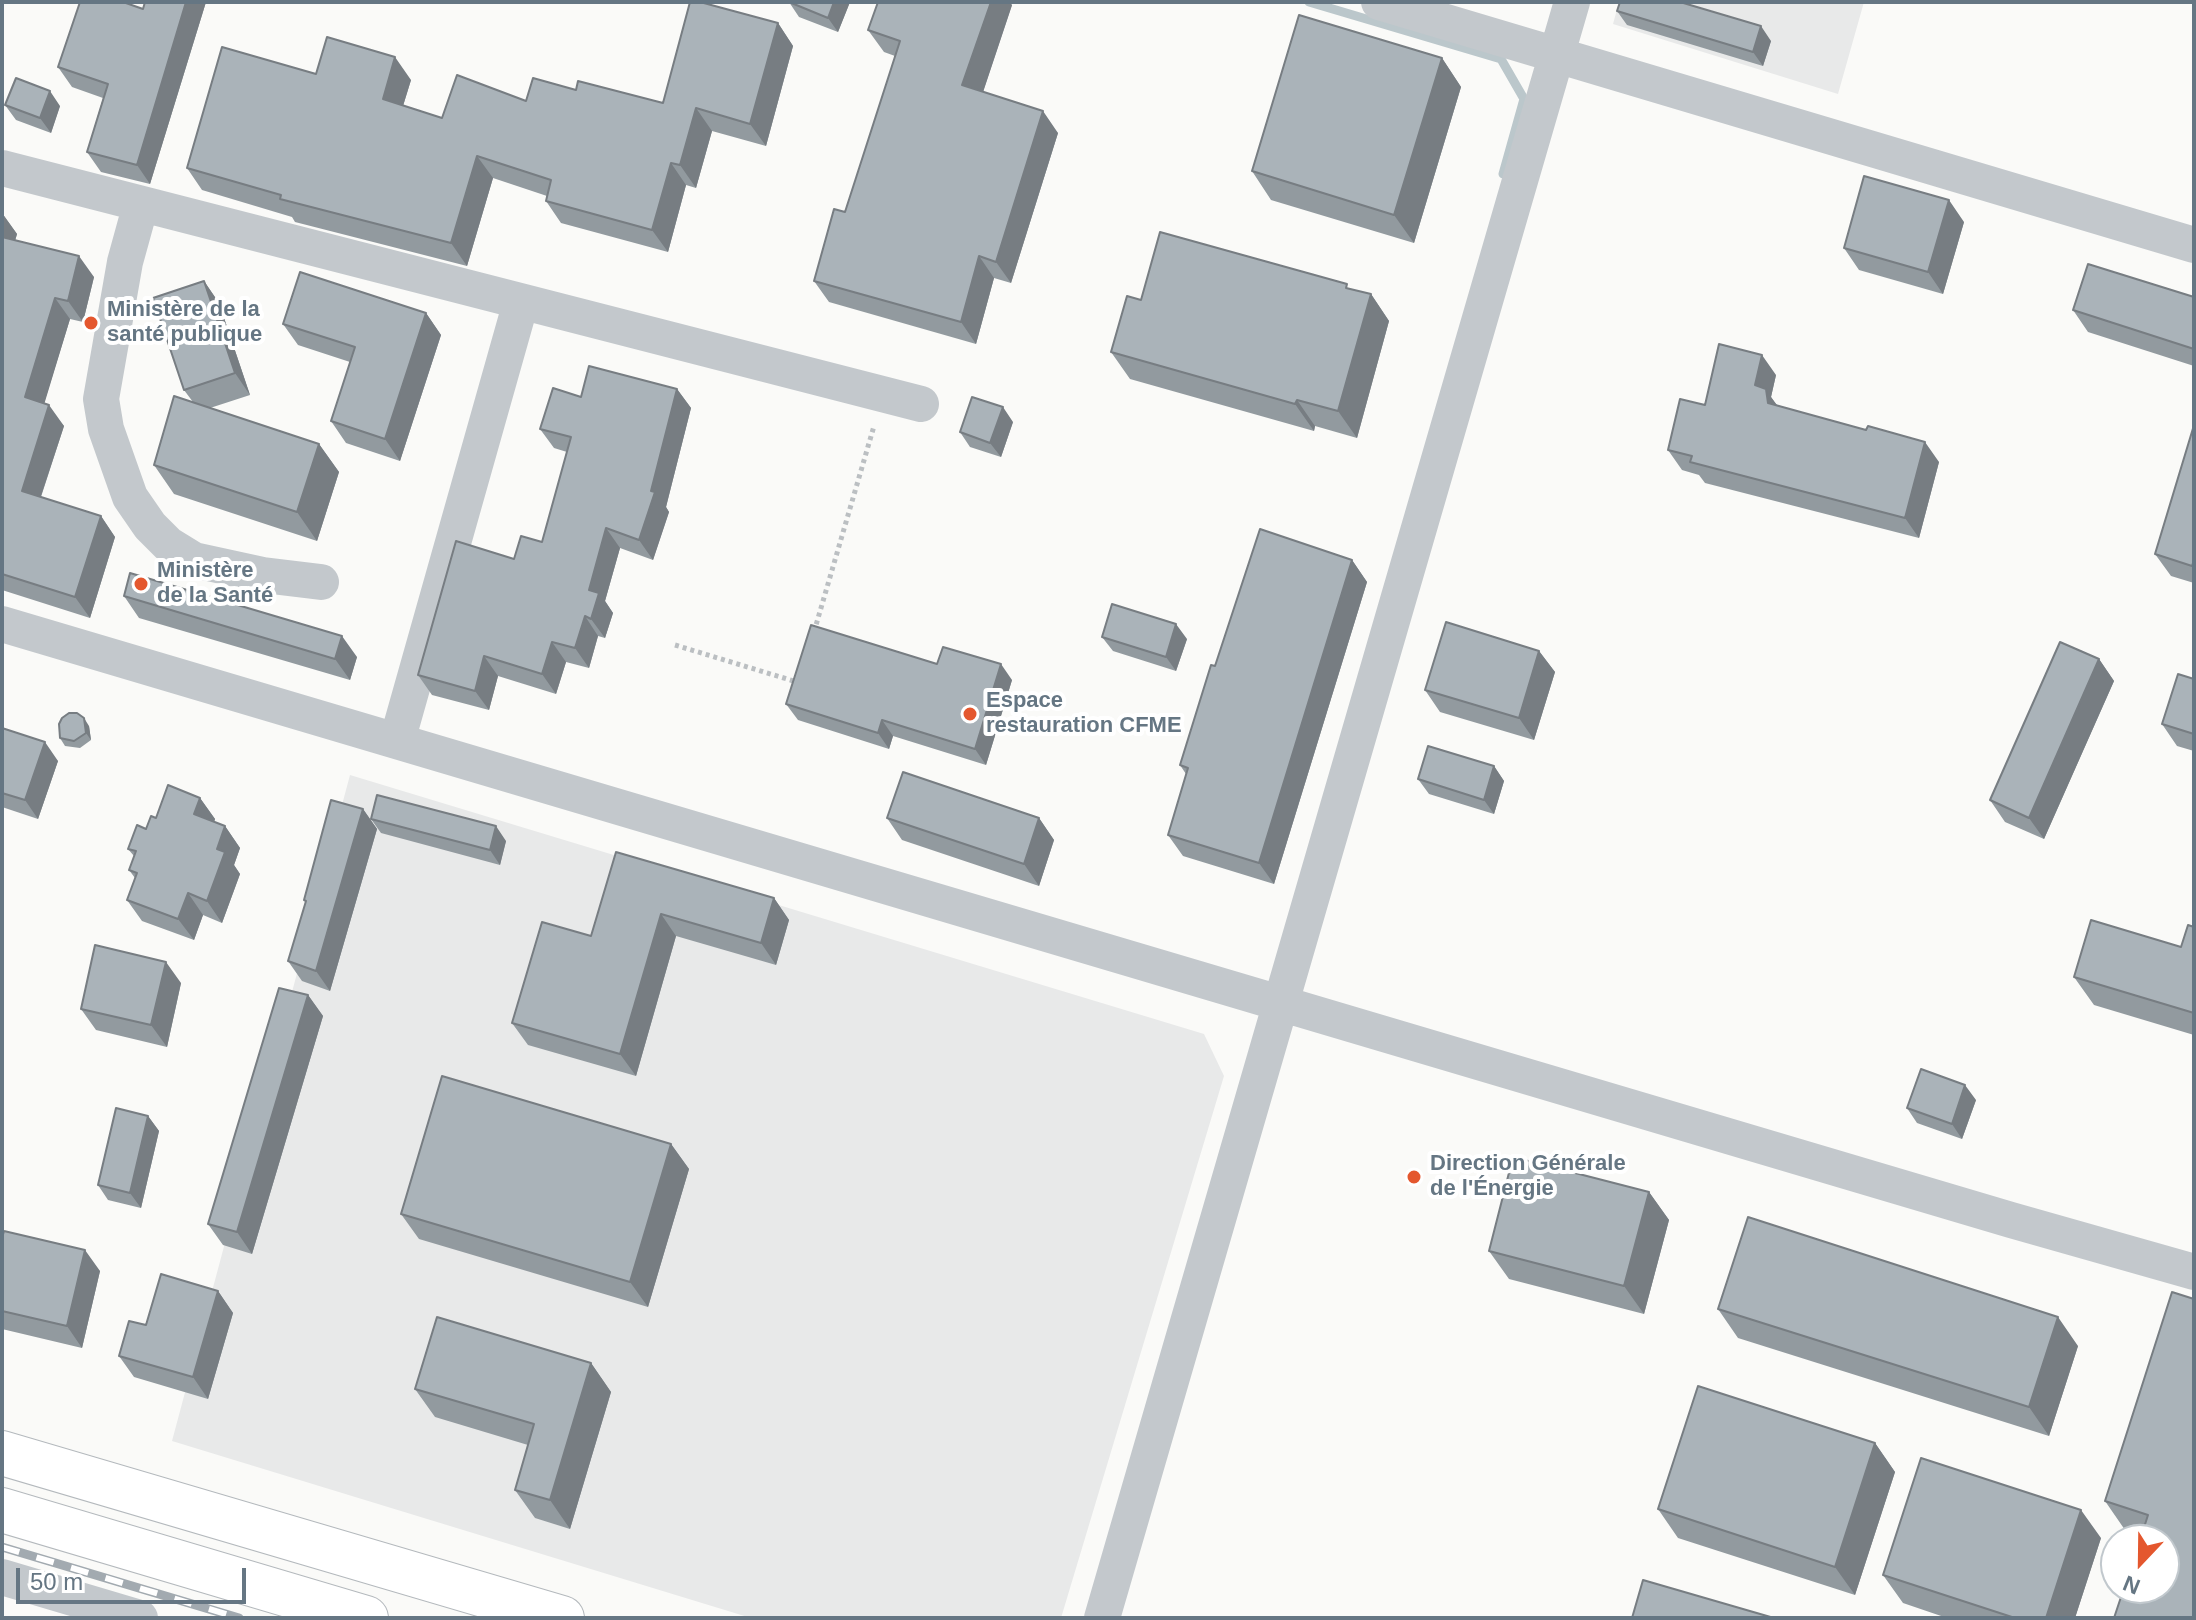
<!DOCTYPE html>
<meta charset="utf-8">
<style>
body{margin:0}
#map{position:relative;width:2196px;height:1620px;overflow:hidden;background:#fafaf8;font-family:Arial,sans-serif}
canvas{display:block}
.frame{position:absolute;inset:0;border:4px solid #657683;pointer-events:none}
.north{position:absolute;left:2100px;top:1524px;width:80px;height:80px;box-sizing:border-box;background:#fff;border:2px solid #c1c8cd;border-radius:50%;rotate:202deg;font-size:22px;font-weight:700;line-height:32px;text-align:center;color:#657683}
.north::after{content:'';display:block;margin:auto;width:28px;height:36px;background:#e4572e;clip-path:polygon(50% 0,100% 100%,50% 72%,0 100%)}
.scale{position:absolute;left:16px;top:1568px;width:230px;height:36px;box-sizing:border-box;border:4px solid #657683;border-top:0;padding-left:10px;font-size:24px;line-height:28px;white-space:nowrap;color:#657683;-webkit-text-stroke:6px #fff;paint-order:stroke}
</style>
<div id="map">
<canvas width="2196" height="1620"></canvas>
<div class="frame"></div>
<div class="north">N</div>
<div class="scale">50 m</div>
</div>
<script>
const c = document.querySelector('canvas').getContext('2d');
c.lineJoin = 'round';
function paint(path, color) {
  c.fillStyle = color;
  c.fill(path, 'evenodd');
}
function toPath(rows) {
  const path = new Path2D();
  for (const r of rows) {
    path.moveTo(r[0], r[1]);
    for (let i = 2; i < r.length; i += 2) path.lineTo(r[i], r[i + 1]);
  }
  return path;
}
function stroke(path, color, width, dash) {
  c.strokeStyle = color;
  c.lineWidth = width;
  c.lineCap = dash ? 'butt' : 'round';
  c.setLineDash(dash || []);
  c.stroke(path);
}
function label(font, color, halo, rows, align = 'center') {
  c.font = font + ' Arial,sans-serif';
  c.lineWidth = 8;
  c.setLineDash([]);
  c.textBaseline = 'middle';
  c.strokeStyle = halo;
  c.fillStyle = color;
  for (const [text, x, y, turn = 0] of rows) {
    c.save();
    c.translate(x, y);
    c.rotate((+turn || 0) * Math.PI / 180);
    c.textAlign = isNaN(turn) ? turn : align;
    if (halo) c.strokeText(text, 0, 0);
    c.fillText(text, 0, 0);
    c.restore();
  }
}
paint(toPath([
 [1619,2,1864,2,1838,94,1613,24],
 [350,775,1204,1034,1224,1076,1061,1618,751,1618,172,1441]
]), '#e8e9e9');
stroke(toPath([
 [1309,2,1501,59,1524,99,1503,174]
]), '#bbc7cb', 9);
const highway = toPath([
 [2,1453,562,1618],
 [2,1510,366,1618]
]);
stroke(highway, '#b4b9bd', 46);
stroke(toPath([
 [814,632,874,426],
 [675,645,797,682]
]), '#bbbfc2', 5, [4, 4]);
stroke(toPath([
 [1379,2,2194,245],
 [2,168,921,404],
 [141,204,125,262,101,399,106,429,130,497,150,526,168,544,194,560,263,575,321,582],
 [2,624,2011,1220,2194,1272],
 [397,741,521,302],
 [2,1577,140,1618],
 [1102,1618,1572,2]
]), '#c3c8cc', 36);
stroke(highway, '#fff', 44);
const rail = toPath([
 [2,1547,239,1618]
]);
stroke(rail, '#a2aab0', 9);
stroke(rail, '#fff', 6, [18]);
paint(toPath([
 [145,2,206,2,150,184,101,172,87,152,103,98,72,87,58,67,143,9],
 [789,2,850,2,838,32,799,17],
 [1012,5,983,92,1058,133,1011,283,994,278,976,344,829,302,814,281,845,212,895,56,884,52,868,30],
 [1617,11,1771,41,1763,66,1627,25],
 [778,23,793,46,766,146,712,131,696,188,686,185,668,252,561,223,546,201,547,196,493,178,467,266,295,222,292,217,202,190,187,168,316,74,411,80,403,106,442,118,526,101,576,90,663,103],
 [1442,58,1461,87,1414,243,1271,200,1252,171],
 [5,105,60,106,51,133,16,120],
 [2,213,17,234,15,241,94,277,83,322,70,319,44,403,64,426,41,497,101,516,115,537,90,618,2,590],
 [1964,222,1943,294,1859,270,1844,248],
 [204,281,219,303,250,395,210,408,319,444,339,472,317,541,174,494,154,465,193,402,184,390],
 [1351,289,1371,294,1389,321,1357,438,1315,426,1314,431,1130,379,1111,352,1141,300],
 [2194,297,2194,366,2088,332,2073,310],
 [426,313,441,335,400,461,346,443,331,421,350,362,298,345,283,324],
 [1776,375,1771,397,1777,406,1939,462,1919,538,1705,483,1699,475,1682,470,1668,450,1705,405],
 [677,389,691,408,666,507,669,512,653,560,620,548,605,601,613,613,605,638,598,636,589,668,566,662,556,694,498,676,489,710,432,695,418,675,514,559,542,542,567,452,554,448,540,429,581,397],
 [1013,422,1001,457,970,447,960,432],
 [2194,425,2194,583,2171,576,2155,554],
 [1352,560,1367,582,1274,884,1183,856,1168,835,1186,774,1180,765,1215,666],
 [124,596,357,657,350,680,139,618],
 [1102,637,1187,639,1176,671,1113,651],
 [1539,651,1555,672,1534,740,1440,712,1425,690],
 [2099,659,2114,681,2044,839,2005,822,1990,800],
 [937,664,1012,680,986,765,893,736,889,749,798,720,786,704],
 [2194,679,2194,751,2177,746,2162,724],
 [89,726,91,740,80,748,65,746,60,738],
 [2,728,58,761,38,819,2,807],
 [1494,766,1504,781,1494,814,1429,794,1418,779],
 [200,798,215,819,214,822,225,826,240,848,234,865,240,874,222,923,203,915,194,940,142,921,127,900,135,878,129,870,134,856,128,849,156,818],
 [363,809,377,829,330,991,302,981,288,961,306,903,304,900],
 [887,818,1039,818,1054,840,1039,886,902,840],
 [371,819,506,841,500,865,381,833],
 [616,852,774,898,789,920,776,965,676,936,636,1076,528,1045,512,1023,591,936],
 [2194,927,2194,1035,2094,1005,2074,977,2181,947],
 [181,983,167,1047,96,1030,81,1009],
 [308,995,323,1016,252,1254,223,1245,208,1224],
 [1976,1100,1962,1139,1917,1123,1907,1108],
 [148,1116,159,1131,141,1208,108,1200,98,1185],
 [671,1144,689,1169,648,1307,419,1239,401,1214],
 [1649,1192,1669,1220,1644,1314,1509,1279,1489,1251],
 [2,1238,100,1271,82,1348,2,1329],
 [218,1291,233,1313,208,1399,134,1377,119,1356,146,1325],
 [2194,1299,2194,1618,2141,1535,2125,1530,2105,1501],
 [1718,1309,2078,1346,2049,1436,1738,1338],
 [591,1363,611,1392,570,1529,535,1518,515,1490,528,1445,435,1417,415,1389],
 [1875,1443,1895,1472,1855,1595,1678,1538,1658,1509],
 [2101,1538,2075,1618,1947,1618,1903,1603,1883,1575]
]), '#929a9f');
paint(toPath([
 [186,2,206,2,150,184,137,165],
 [834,2,850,2,838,32,828,18],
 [991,2,1010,2,1012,5,978,107,962,85],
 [778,23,793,46,766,146,750,124],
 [1761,26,1771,41,1763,66,1753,52],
 [395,57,411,80,398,122,383,99],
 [1442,58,1461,87,1414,243,1394,215],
 [50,91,60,106,51,133,40,118],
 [696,108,712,131,696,188,680,165],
 [1043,111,1058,133,1011,283,996,262],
 [477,156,493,178,467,266,451,243],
 [671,163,686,185,668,252,652,230],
 [1949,200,1964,222,1943,294,1928,272],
 [2,213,17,234,10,257,2,245],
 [79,256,94,277,83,322,68,301],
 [979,256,994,278,976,344,961,322],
 [204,281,219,303,250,395,235,373],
 [1371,294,1389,321,1357,438,1338,411],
 [55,298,70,319,40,418,25,397],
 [426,313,441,335,400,461,385,439],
 [1762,355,1776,375,1771,397,1780,409,1782,424,1755,385],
 [677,389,691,408,666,507,669,512,653,560,639,540],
 [1297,400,1315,426,1314,431,1295,404],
 [49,405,64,426,36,511,22,491],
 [1003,407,1013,422,1001,457,990,443],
 [1925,442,1939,462,1919,538,1905,518],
 [319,444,339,472,317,541,297,512],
 [101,516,115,537,90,618,75,597],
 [606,528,620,548,605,601,613,613,605,638,591,619,589,590],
 [1352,560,1367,582,1274,884,1259,863],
 [585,616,598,636,589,668,575,648],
 [1176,624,1187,639,1176,671,1166,657],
 [342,636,357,657,350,680,335,659],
 [552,642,566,662,556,694,542,674],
 [1539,651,1555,672,1534,740,1519,718],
 [484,656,498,676,489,710,475,691],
 [2099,659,2114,681,2044,839,2029,818],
 [1001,664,1012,680,986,765,975,749],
 [84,718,89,726,91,740,86,733],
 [882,720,893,736,889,749,878,733],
 [45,742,58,761,38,819,25,800],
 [1494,766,1504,781,1494,814,1484,800],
 [200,798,215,819,209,836,194,814],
 [363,809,377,829,330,991,316,971],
 [1039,818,1054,840,1039,886,1024,864],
 [225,826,240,848,234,865,240,874,222,923,207,901,217,849],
 [496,826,506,841,500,865,490,850],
 [188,893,203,915,194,940,178,919],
 [774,898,789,920,776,965,761,943],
 [661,914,676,936,636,1076,620,1054],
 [166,962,181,983,167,1047,151,1025],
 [308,995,323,1016,252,1254,237,1232],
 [1965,1085,1976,1100,1962,1139,1952,1124],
 [148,1116,159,1131,141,1208,130,1193],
 [671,1144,689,1169,648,1307,630,1282],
 [1649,1192,1669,1220,1644,1314,1624,1286],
 [85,1250,100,1271,82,1348,67,1326],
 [218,1291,233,1313,208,1399,193,1377],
 [2058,1317,2078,1346,2049,1436,2029,1407],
 [591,1363,611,1392,570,1529,550,1500],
 [1875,1443,1895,1472,1855,1595,1835,1567],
 [2081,1510,2101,1538,2075,1618,2046,1618]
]), '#777d82');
const building = toPath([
 [80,2,123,2,143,9,145,2,186,2,137,165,87,152,108,84,58,67,80,2],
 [690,2,700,2,778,23,750,124,696,108,680,165,671,163,652,230,546,201,551,180,477,156,451,243,280,199,281,195,187,168,222,47,316,74,327,37,395,57,383,99,442,118,457,75,526,101,533,78,576,90,578,81,663,103,690,2],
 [789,2,834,2,828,18,789,2],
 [878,2,991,2,962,85,1043,111,996,262,979,256,961,322,814,281,834,209,845,212,900,41,868,30,878,2],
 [1620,2,1680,2,1761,26,1753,52,1617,11,1620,2],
 [1299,15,1442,58,1394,215,1252,171,1299,15],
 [16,78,50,91,40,118,5,105,16,78],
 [1864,176,1949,200,1928,272,1844,248,1864,176],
 [1160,232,1347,284,1346,288,1371,294,1338,411,1297,400,1295,404,1111,352,1127,296,1141,300,1160,232],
 [2,237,79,256,68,301,55,298,25,397,49,405,22,491,101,516,75,597,2,574,2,237],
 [2088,264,2194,297,2194,349,2073,310,2088,264],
 [300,272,426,313,385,439,331,421,355,347,283,324,300,272],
 [204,281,235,373,184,390,153,298,204,281],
 [1719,344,1762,355,1755,385,1766,389,1768,403,1866,430,1868,426,1925,442,1905,518,1690,462,1692,456,1668,450,1680,399,1705,405,1719,344],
 [589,366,677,389,651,491,655,492,639,540,606,528,589,590,599,593,591,619,585,616,575,648,552,642,542,674,484,656,475,691,418,675,456,541,514,559,521,536,542,542,571,437,540,429,553,388,581,397,589,366],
 [174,396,319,444,297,512,154,465,174,396],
 [972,397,1003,407,990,443,960,432,972,397],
 [2194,425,2194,560,2192,566,2155,554,2194,425],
 [1260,529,1352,560,1259,863,1168,835,1188,768,1180,765,1211,665,1215,666,1260,529],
 [130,573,342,636,335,659,124,596,130,573],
 [1112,604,1176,624,1166,657,1102,637,1112,604],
 [1446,622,1539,651,1519,718,1425,690,1446,622],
 [811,625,937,664,943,647,1001,664,975,749,882,720,878,733,786,704,811,625],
 [2060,642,2099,659,2029,818,1990,800,2060,642],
 [2178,674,2194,679,2194,734,2162,724,2178,674],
 [69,713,77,713,84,718,86,733,74,741,60,738,59,724,62,718,69,713],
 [2,728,45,742,25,800,2,793,2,728],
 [1428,746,1494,766,1484,800,1418,779,1428,746],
 [903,772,1039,818,1024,864,887,818,903,772],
 [168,785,200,798,194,814,225,826,217,849,225,852,207,901,188,893,178,919,127,900,137,873,129,870,136,851,128,849,137,825,146,829,151,816,156,818,168,785],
 [377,795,496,826,490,850,371,819,377,795],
 [331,800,363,809,316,971,288,961,306,901,304,900,331,800],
 [616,852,774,898,761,943,661,914,620,1054,512,1023,542,922,591,936,616,852],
 [2091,920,2181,947,2188,925,2194,927,2194,1013,2074,977,2091,920],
 [95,945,166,962,151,1025,81,1009,95,945],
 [279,988,308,995,237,1232,208,1224,279,988],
 [1921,1069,1965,1085,1952,1124,1907,1108,1921,1069],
 [442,1076,671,1144,630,1282,401,1214,442,1076],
 [116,1108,148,1116,130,1193,98,1185,116,1108],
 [1513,1157,1649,1192,1624,1286,1489,1251,1513,1157],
 [1748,1217,2058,1317,2029,1407,1718,1309,1748,1217],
 [4,1231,85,1250,67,1326,2,1311,2,1238,4,1231],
 [161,1274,218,1291,193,1377,119,1356,129,1321,146,1325,161,1274],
 [2172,1292,2194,1299,2194,1618,2114,1618,2124,1588,2164,1588,2164,1540,2140,1540,2148,1515,2105,1501,2172,1292],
 [437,1317,591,1363,550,1500,515,1490,534,1424,415,1389,437,1317],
 [1698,1386,1875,1443,1835,1567,1658,1509,1698,1386],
 [1921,1458,2081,1510,2046,1618,2015,1618,1883,1575,1921,1458],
 [1643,1580,1774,1618,1632,1618,1643,1580]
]);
paint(building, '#aab3b9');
stroke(building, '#777d82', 2);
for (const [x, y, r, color] of [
 [91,323,8,"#e4572e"],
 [141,584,8,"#e4572e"],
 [970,714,8,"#e4572e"],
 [1414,1177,8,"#e4572e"]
]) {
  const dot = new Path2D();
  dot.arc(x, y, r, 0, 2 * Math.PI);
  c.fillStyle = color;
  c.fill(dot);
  stroke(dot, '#fff', 3);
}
label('bold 22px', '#657683', '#fff', [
 ["Ministère de la",107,310],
 ["santé publique",107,335],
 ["Ministère",157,571],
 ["de la Santé",157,596],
 ["Espace",986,701],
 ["restauration CFME",986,726],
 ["Direction Générale",1430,1164],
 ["de l'Énergie",1430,1189]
], 'left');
</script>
